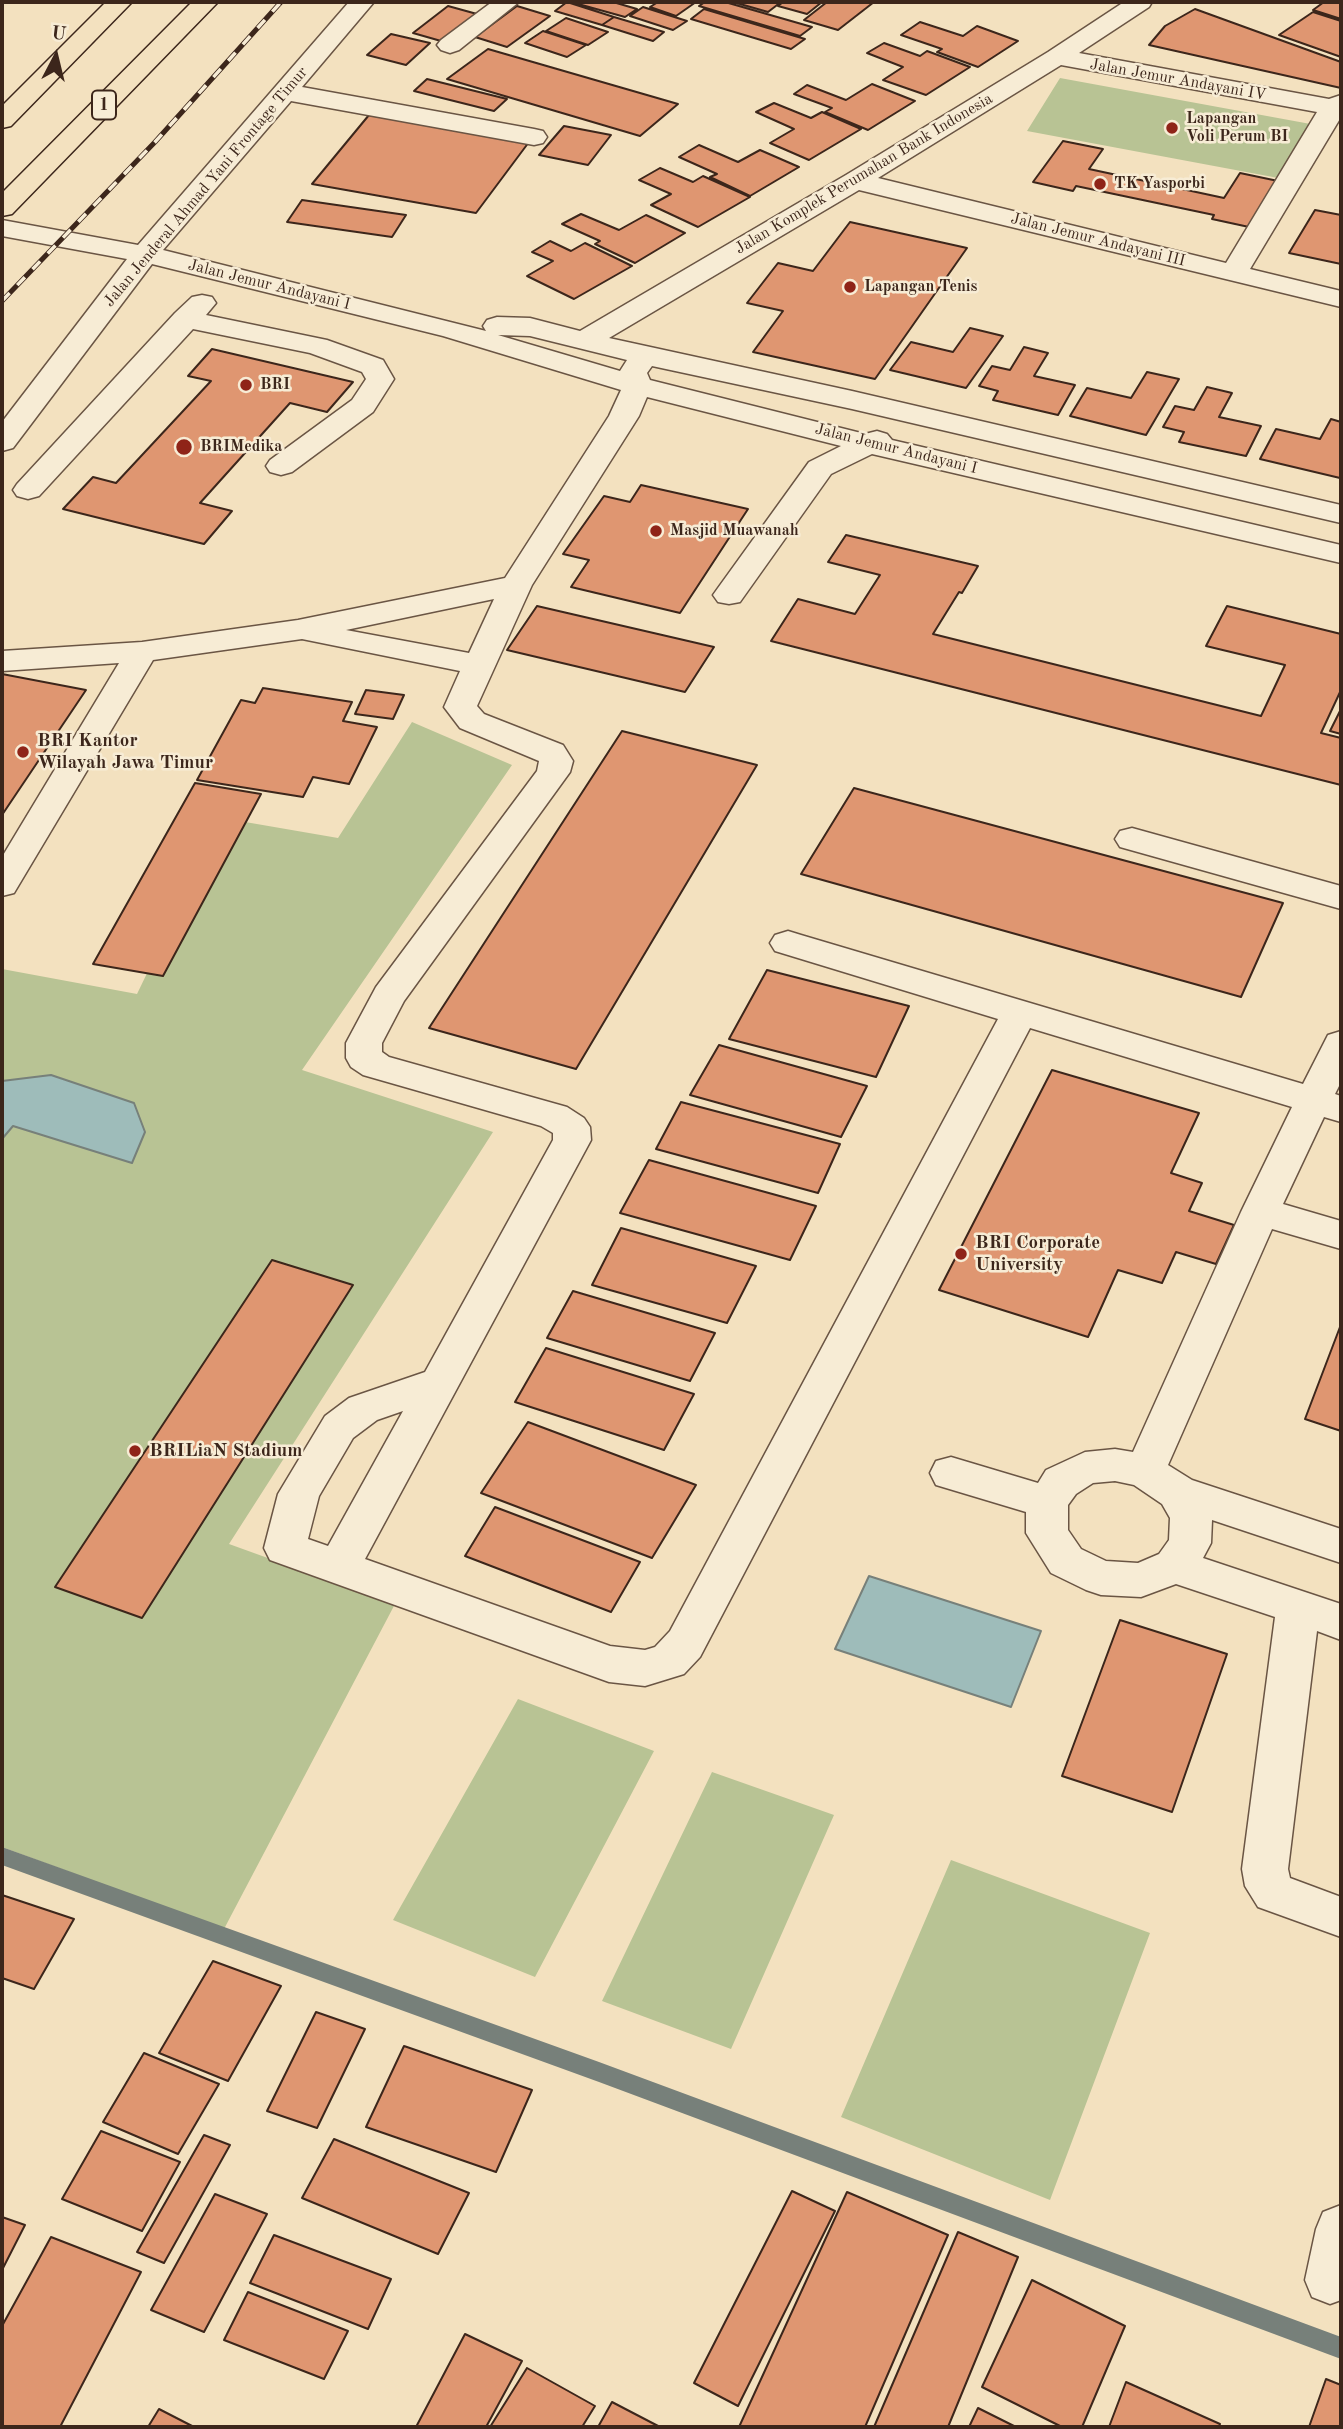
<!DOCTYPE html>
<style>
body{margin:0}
#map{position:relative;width:1343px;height:2429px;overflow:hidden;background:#f3e1bf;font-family:"Old Standard TT",serif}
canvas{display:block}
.frame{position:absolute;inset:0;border:4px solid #3c261b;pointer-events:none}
.north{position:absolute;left:21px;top:21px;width:70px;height:70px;-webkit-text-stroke:5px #f7ecd5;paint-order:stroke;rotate:7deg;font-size:19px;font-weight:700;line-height:28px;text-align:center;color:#3c261b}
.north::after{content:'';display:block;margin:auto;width:24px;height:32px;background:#3c261b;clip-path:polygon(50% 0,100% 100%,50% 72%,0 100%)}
</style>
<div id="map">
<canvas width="1343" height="2429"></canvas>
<div class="frame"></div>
<div class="north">U</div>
</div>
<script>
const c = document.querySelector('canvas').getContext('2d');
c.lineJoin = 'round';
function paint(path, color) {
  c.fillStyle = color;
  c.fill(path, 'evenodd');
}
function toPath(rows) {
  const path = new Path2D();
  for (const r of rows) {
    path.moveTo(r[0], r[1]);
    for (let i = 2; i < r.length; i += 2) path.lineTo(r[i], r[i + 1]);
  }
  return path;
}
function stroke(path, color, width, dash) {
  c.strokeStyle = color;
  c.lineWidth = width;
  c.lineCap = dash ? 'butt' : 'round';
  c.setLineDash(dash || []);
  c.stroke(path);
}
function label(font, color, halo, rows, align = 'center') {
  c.font = font + ' "Old Standard TT",serif';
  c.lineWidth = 5;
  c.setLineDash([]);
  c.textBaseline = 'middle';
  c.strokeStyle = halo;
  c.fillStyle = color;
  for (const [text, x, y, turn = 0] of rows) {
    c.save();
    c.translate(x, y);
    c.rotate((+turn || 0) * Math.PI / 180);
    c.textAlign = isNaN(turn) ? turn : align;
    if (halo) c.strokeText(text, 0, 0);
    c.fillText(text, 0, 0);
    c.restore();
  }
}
paint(toPath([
 [1060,78,1316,125,1289,180,1027,131],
 [412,722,512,765,302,1070,493,1132,229,1544,395,1604,224,1929,2,1847,2,969,137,994,222,818,338,838],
 [518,1699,654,1751,535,1977,393,1920],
 [712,1772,834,1815,731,2049,602,2001],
 [951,1860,1150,1933,1050,2200,841,2117]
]), '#b8c394');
const water = toPath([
 [51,1075,134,1103,145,1132,132,1163,13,1126,2,1139,2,1081,51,1075],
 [869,1576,1041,1631,1011,1707,835,1649,869,1576]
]);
paint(water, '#9ebcba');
stroke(water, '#77807a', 2);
paint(toPath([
 [2,1847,599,2062,1341,2337,1341,2359,599,2082,2,1865,2,1847]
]), '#77807a');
const building = toPath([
 [567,2,614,17,602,25,555,11,567,2],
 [571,2,613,2,637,9,625,17,571,2],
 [658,2,696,2,676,16,650,7,658,2],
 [705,2,725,2,812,27,800,36,699,6,705,2],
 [733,2,781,2,768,12,733,2],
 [783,2,822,2,807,14,778,6,783,2],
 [827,2,874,2,838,30,804,20,827,2],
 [1324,2,1341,2,1341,19,1313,10,1324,2],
 [448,6,477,14,441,41,413,33,448,6],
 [517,6,550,16,507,47,475,37,517,6],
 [643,7,687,21,673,30,630,16,643,7],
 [704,9,805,39,791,49,691,19,704,9],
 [1195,9,1341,62,1341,88,1149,45,1165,26,1195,9],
 [1313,12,1341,21,1341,57,1279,35,1313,12],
 [614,17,664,32,653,41,602,25,614,17],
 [566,18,608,32,588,45,546,31,566,18],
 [920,22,963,36,977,26,1018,41,978,67,937,52,942,49,901,35,920,22],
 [543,31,586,45,567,57,525,43,543,31],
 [391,34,430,43,406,65,367,55,391,34],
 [884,43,920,56,927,51,970,67,926,95,883,80,903,67,867,53,884,43],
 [488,49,678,104,640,136,447,79,488,49],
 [427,79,507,99,494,111,414,91,427,79],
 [872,84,915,101,868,130,825,112,832,108,794,94,807,85,846,100,872,84],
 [774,103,811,118,822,112,861,129,809,160,770,143,794,129,756,112,774,103],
 [369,115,529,142,476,213,312,184,369,115],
 [564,126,611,135,588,165,539,155,564,126],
 [1063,141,1103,149,1089,169,1224,198,1240,173,1278,181,1249,227,1212,219,1214,215,1076,186,1073,191,1033,182,1063,141],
 [699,145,738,162,760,150,799,167,750,196,710,177,717,174,679,157,699,145],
 [660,168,693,182,703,176,750,197,698,227,651,205,671,194,639,180,660,168],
 [302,200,406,215,392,237,287,222,302,200],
 [1315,210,1341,215,1341,264,1289,253,1315,210],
 [581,214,619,230,646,215,685,233,635,263,595,244,600,241,562,224,581,214],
 [850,222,967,248,875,379,753,352,783,311,747,303,778,263,813,271,850,222],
 [550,241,571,251,585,243,632,266,574,299,527,276,553,261,532,252,550,241],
 [970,328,1003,336,966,388,890,370,911,342,953,352,970,328],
 [1024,347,1048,353,1034,376,1075,385,1058,415,993,400,998,391,979,386,992,366,1010,370,1024,347],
 [212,349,353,382,327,412,290,403,200,503,232,511,204,544,63,509,93,477,116,483,211,381,188,376,212,349],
 [1147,372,1179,379,1146,435,1070,416,1087,388,1131,398,1147,372],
 [1207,387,1232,393,1219,417,1261,426,1246,456,1179,442,1184,432,1163,427,1175,406,1194,410,1207,387],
 [1331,419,1341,422,1340,478,1260,459,1276,429,1320,439,1331,419],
 [641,485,748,509,680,613,571,587,589,560,563,554,604,496,630,502,641,485],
 [846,535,978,566,962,593,959,592,933,634,1261,716,1285,665,1206,646,1227,606,1341,634,1341,690,1321,733,1341,738,1341,785,771,641,798,599,855,614,880,575,828,562,846,535],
 [537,606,714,647,685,692,507,650,537,606],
 [2,674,86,690,2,815,2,674],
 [263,688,352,702,343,721,377,727,349,784,313,777,303,797,197,780,241,700,255,703,263,688],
 [366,690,404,695,393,719,355,714,366,690],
 [1341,709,1341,734,1330,731,1341,709],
 [622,731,757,765,576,1069,429,1028,622,731],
 [195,783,261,794,163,976,93,964,195,783],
 [854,788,1283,903,1241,997,801,874,854,788],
 [767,970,909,1006,876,1077,729,1039,767,970],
 [719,1045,867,1086,841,1137,690,1095,719,1045],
 [1052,1070,1199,1113,1171,1173,1202,1183,1189,1211,1234,1225,1216,1264,1176,1252,1162,1283,1118,1270,1088,1337,939,1290,1052,1070],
 [681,1102,840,1144,818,1193,656,1149,681,1102],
 [649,1160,816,1206,790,1260,620,1213,649,1160],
 [621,1228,756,1266,727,1323,592,1285,621,1228],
 [272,1260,353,1285,142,1618,55,1587,272,1260],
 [573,1291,715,1333,690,1381,547,1338,573,1291],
 [1340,1327,1341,1327,1341,1431,1305,1419,1340,1327],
 [546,1348,694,1394,664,1450,515,1402,546,1348],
 [528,1422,696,1485,652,1558,481,1493,528,1422],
 [495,1507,640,1562,611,1612,465,1556,495,1507],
 [1120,1620,1227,1654,1172,1812,1062,1776,1120,1620],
 [2,1895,74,1919,34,1989,2,1978,2,1895],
 [213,1961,281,1986,228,2081,159,2053,213,1961],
 [316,2012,365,2029,317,2128,267,2111,316,2012],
 [404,2046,532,2090,496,2172,366,2127,404,2046],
 [144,2053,219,2084,178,2154,103,2122,144,2053],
 [101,2131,180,2162,142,2231,62,2199,101,2131],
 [204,2135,230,2145,164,2263,137,2252,204,2135],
 [334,2139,469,2193,438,2254,302,2198,334,2139],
 [792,2191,835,2211,738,2406,694,2383,792,2191],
 [847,2192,948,2235,865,2427,739,2427,847,2192],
 [215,2194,267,2214,204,2332,151,2310,215,2194],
 [2,2217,25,2225,2,2270,2,2217],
 [958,2232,1018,2257,948,2427,874,2427,958,2232],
 [274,2235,391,2279,368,2329,250,2283,274,2235],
 [51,2237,141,2272,60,2427,2,2427,2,2326,51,2237],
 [1032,2280,1125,2326,1082,2427,1062,2427,982,2387,1032,2280],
 [248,2292,348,2331,324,2379,224,2340,248,2292],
 [465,2334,522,2361,486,2427,416,2427,465,2334],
 [527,2368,595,2406,582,2427,490,2427,527,2368],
 [1326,2379,1341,2385,1341,2427,1309,2427,1326,2379],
 [1126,2382,1220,2424,1219,2427,1109,2427,1126,2382],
 [612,2402,660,2427,598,2427,612,2402],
 [978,2408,1016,2427,969,2427,978,2408],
 [159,2409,194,2427,148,2427,159,2409]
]);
paint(building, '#df9671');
stroke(building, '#3c261b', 2);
const minor = toPath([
 [349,2,374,2,302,87,534,129,543,131,547,137,543,143,534,145,291,101,163,250,486,331,483,326,487,320,497,317,530,318,580,331,846,175,1048,52,1124,2,1152,2,1149,7,1079,53,1329,99,1341,95,1341,117,1250,269,1341,291,1341,307,859,190,609,338,852,391,1341,505,1341,523,852,409,652,366,647,373,650,380,865,434,877,431,887,434,892,440,1341,545,1341,563,872,454,831,474,740,602,729,604,718,602,713,595,718,588,809,462,841,446,647,397,639,416,532,585,477,706,484,714,563,745,573,761,570,772,404,1001,382,1043,382,1052,389,1057,567,1107,584,1118,590,1127,591,1140,365,1559,610,1646,645,1650,655,1647,670,1631,998,1019,775,951,770,943,775,935,788,931,801,935,1303,1084,1328,1035,1341,1031,1341,1082,1335,1094,1341,1096,1341,1122,1324,1117,1283,1204,1341,1221,1341,1249,1272,1229,1168,1465,1192,1480,1341,1529,1341,1563,1212,1520,1211,1543,1203,1558,1341,1604,1341,1640,1317,1631,1288,1869,1290,1878,1341,1897,1341,1937,1258,1907,1245,1886,1242,1869,1275,1617,1176,1584,1141,1597,1101,1595,1086,1590,1051,1573,1026,1533,1026,1512,936,1485,930,1473,936,1461,951,1457,1038,1483,1046,1470,1085,1452,1115,1449,1133,1452,1241,1212,1292,1107,1030,1028,700,1657,684,1674,645,1686,609,1682,270,1560,264,1548,278,1494,325,1416,349,1398,425,1372,553,1140,553,1133,541,1126,363,1075,351,1067,346,1058,346,1043,376,987,537,771,539,761,460,728,444,707,460,671,302,639,153,660,14,893,2,896,2,857,119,663,2,671,2,651,142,642,298,620,505,578,609,416,621,390,443,336,152,264,13,448,2,451,2,422,127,259,2,236,2,220,138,245,349,2],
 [1061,65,1317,112,1226,263,878,178,1061,65],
 [498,335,530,336,627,360,620,371,498,335],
 [494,599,469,653,346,630,494,599],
 [403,1411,328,1546,308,1539,319,1496,353,1438,377,1420,403,1411],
 [1115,1481,1134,1485,1162,1504,1170,1518,1169,1540,1159,1554,1138,1563,1106,1561,1081,1549,1068,1530,1068,1505,1076,1494,1093,1483,1115,1481],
 [492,2,519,2,459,50,450,53,441,50,437,45,441,40,492,2],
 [202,295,212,297,216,303,206,315,327,340,383,360,394,379,373,412,292,472,281,475,270,472,266,466,270,460,352,400,366,379,362,372,310,353,193,329,39,496,28,499,17,496,13,490,17,484,175,313,192,297,202,295],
 [1132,828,1341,886,1341,909,1120,847,1115,839,1120,831,1132,828],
 [1341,2205,1341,2300,1330,2304,1312,2297,1305,2280,1316,2229,1323,2212,1341,2205]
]);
const highway = toPath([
 [106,2,132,2,11,126,2,128,2,106,106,2],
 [192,2,218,2,12,214,2,216,2,193,192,2]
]);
stroke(minor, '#6a5544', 3);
stroke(highway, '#3c261b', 3);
paint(minor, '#f7ecd5');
paint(highway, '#f3e1bf');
const rail = toPath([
 [2,301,155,142,281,2]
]);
stroke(rail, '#3c261b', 5);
stroke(rail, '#f7ecd5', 3.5, [11]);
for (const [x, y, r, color] of [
 [1172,128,7,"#8f2418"],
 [1100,184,7,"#8f2418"],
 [850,287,7,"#8f2418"],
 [246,385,7,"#8f2418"],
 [184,447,9,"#8f2418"],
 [656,531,7,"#8f2418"],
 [23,752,7,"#8f2418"],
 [961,1254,7,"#8f2418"],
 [135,1451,7,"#8f2418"]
]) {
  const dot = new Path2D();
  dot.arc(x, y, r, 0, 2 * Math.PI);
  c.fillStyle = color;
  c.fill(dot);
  stroke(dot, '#f7ecd5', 2.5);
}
label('16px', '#3c261b', '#f7ecd5', [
 ["Jalan Jemur Andayani IV",1178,80,10],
 ["Jalan Komplek Perumahan Bank Indonesia",864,174,-31],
 ["Jalan Jenderal Ahmad Yani Frontage Timur",206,187,-50],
 ["Jalan Jemur Andayani III",1098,240,14],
 ["Jalan Jemur Andayani I",269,285,14],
 ["Jalan Jemur Andayani I",896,449,14]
]);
label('bold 16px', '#3c261b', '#f7ecd5', [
 ["Lapangan",1186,119],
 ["Voli Perum BI",1186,137],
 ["TK Yasporbi",1114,184],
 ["Lapangan Tenis",864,287],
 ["BRI",260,385],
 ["BRIMedika",200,447],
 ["Masjid Muawanah",670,531]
], 'left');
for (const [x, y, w] of [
 [104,105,24]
]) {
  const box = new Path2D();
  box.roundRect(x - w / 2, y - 14.5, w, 29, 5);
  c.fillStyle = '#f7ecd5';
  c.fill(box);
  stroke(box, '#3c261b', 2);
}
label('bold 18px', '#3c261b', null, [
 ["1",104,105]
]);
label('bold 19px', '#3c261b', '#f7ecd5', [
 ["BRI Kantor",37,741],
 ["Wilayah Jawa Timur",37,763],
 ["BRI Corporate",975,1243],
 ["University",975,1265],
 ["BRILiaN Stadium",149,1451]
], 'left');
</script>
